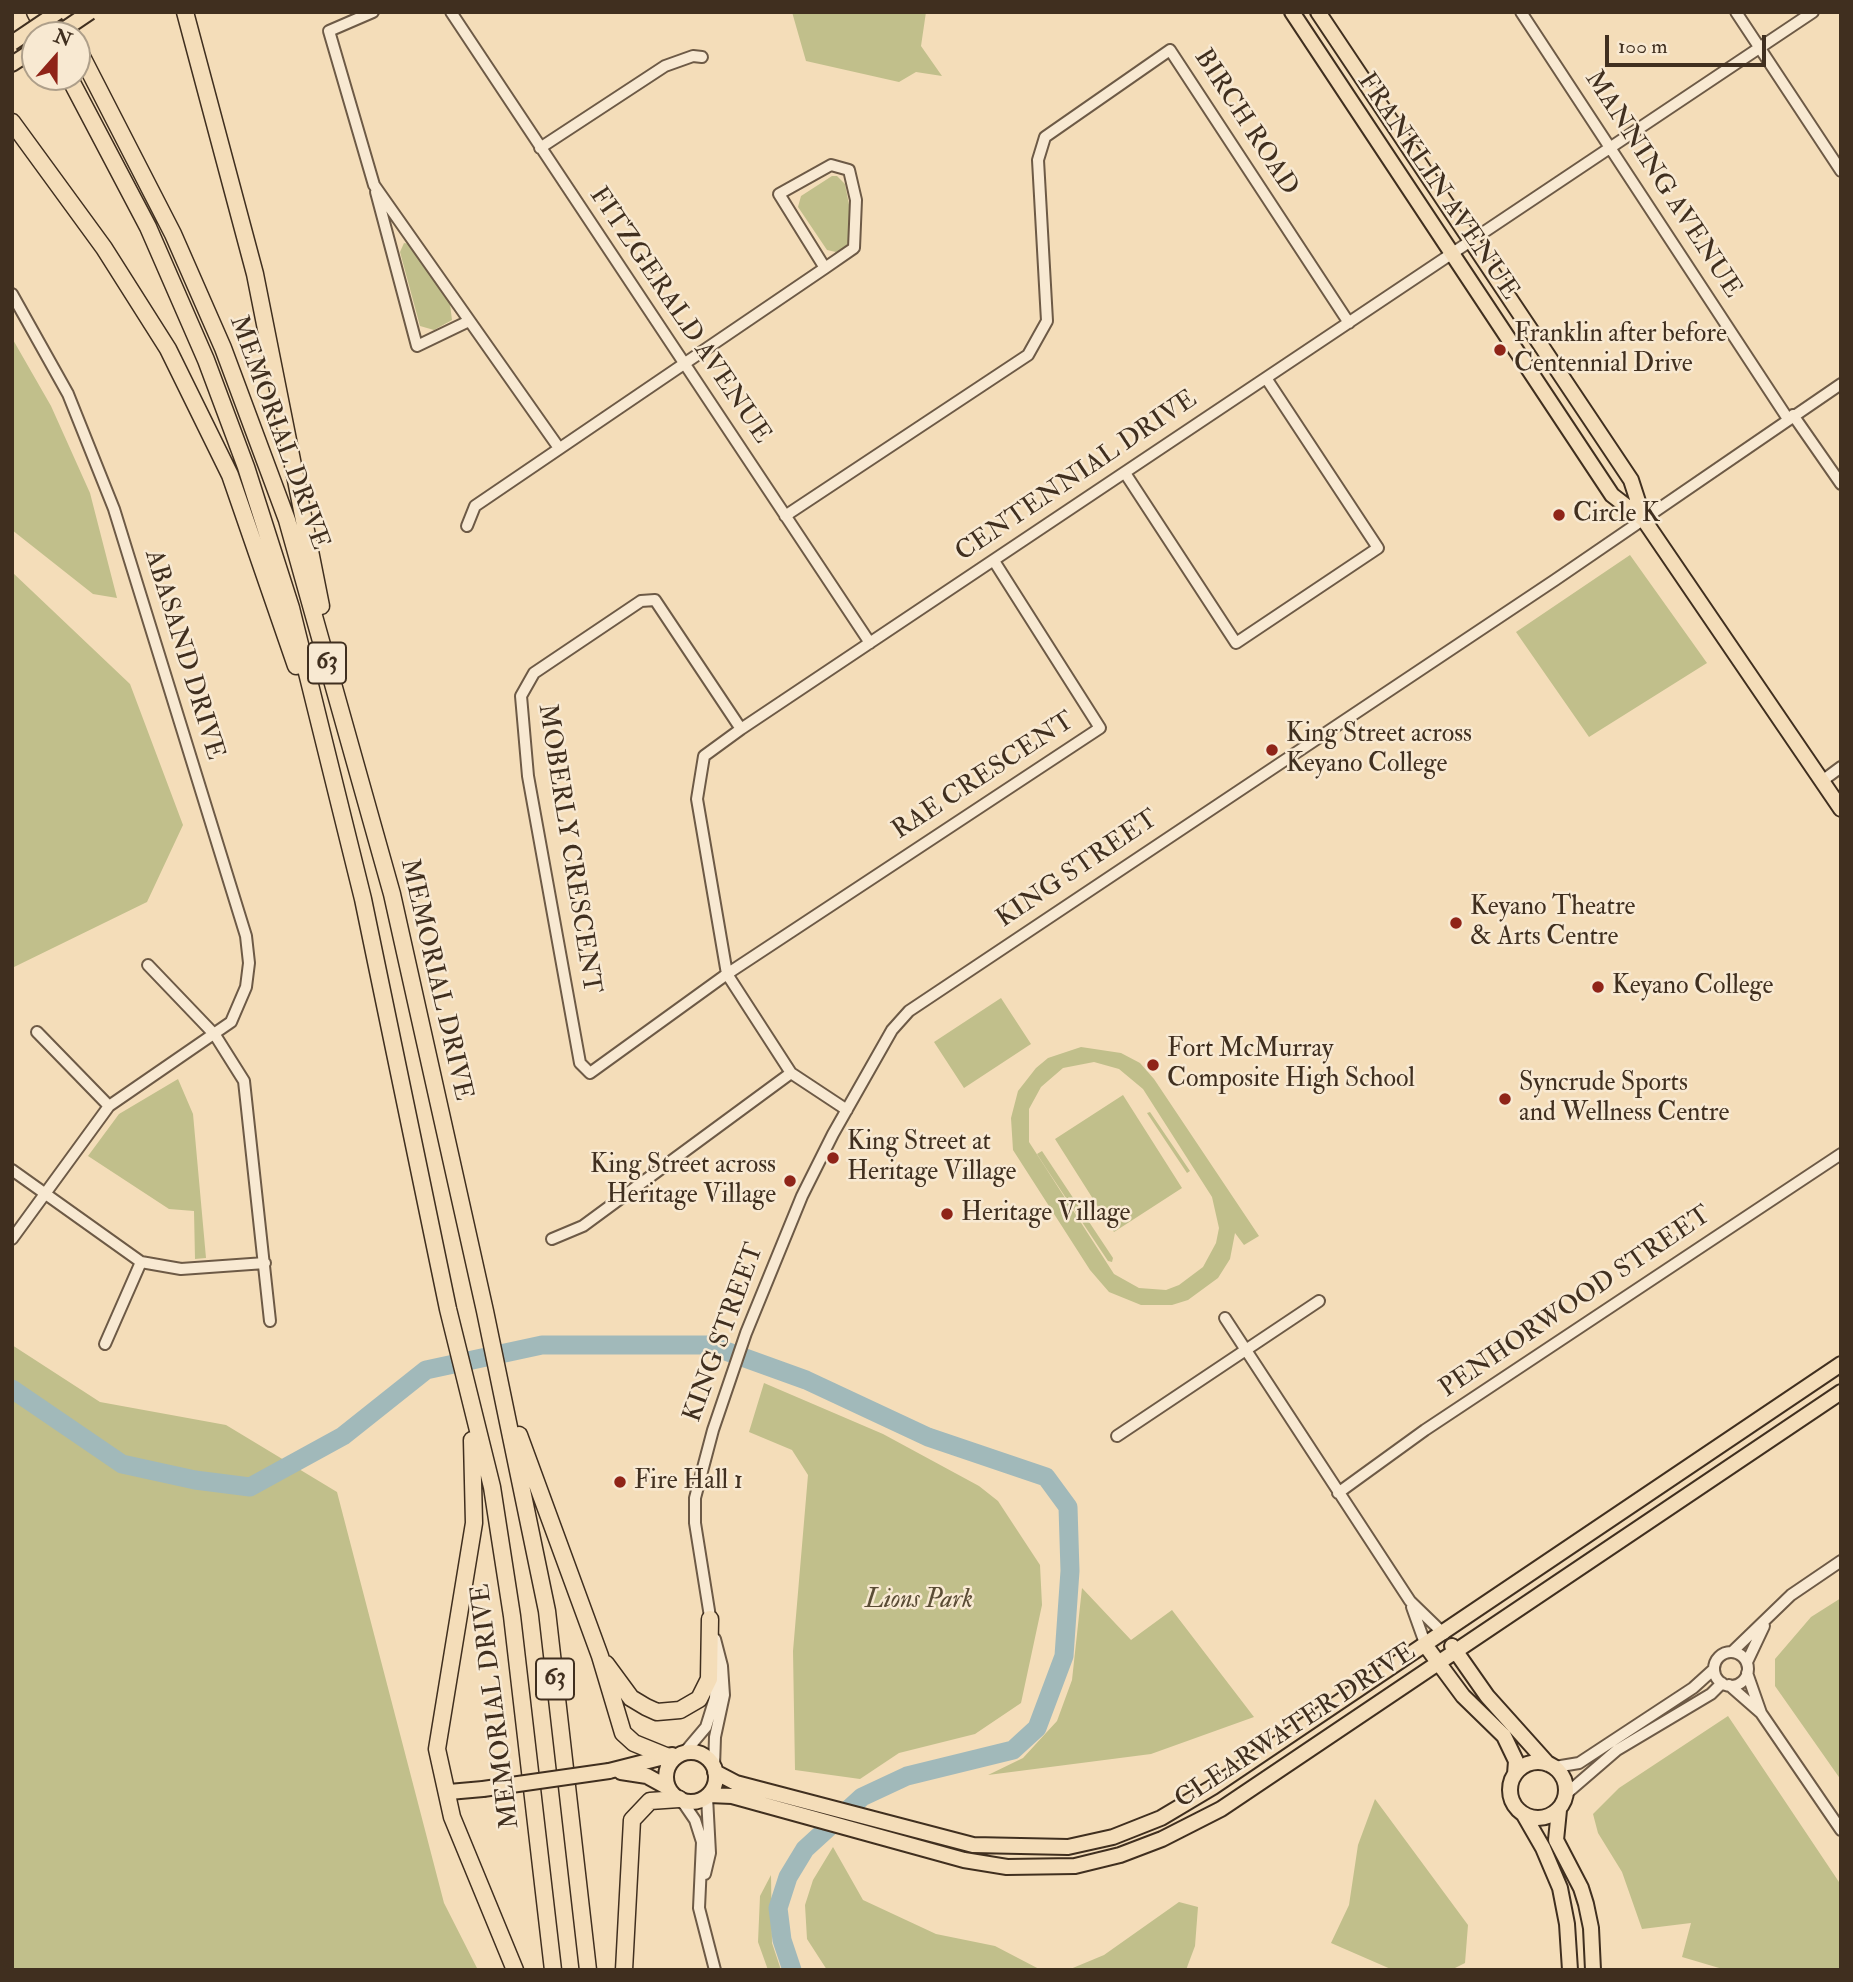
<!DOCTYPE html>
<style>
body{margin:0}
#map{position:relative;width:1853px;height:1982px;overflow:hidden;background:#f4ddb9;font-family:"IM FELL Double Pica",serif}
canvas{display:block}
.frame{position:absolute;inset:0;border:14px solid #402f1f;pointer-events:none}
.north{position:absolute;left:21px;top:21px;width:70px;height:70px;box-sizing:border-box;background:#f8e9d2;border:2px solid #ae9f8a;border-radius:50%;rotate:21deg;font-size:19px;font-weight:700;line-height:28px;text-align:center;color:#402f1f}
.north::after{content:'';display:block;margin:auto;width:24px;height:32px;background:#8f2418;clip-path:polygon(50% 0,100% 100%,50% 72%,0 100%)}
.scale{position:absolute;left:1605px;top:35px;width:161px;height:32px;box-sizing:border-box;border:4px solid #402f1f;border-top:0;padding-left:9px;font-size:21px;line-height:24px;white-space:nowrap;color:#402f1f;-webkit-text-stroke:5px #f8e9d2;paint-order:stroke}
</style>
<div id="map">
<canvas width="1853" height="1982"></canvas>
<div class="frame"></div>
<div class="north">N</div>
<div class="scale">100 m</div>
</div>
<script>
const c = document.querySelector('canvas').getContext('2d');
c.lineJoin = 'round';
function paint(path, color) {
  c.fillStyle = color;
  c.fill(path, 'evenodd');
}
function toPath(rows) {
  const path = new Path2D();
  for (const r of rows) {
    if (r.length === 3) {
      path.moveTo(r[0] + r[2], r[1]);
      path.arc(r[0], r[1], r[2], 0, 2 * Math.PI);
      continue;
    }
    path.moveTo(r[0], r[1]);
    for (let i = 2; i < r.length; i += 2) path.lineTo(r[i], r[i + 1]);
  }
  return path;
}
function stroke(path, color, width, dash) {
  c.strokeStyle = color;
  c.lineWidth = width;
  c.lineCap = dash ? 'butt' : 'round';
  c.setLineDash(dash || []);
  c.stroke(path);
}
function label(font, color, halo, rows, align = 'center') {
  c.font = font + ' "IM FELL Double Pica",serif';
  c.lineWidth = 5;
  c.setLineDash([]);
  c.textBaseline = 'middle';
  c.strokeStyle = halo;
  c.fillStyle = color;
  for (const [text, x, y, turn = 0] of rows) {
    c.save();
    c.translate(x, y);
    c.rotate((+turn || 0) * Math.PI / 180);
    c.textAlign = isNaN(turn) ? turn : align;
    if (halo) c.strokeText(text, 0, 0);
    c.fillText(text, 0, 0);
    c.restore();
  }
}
paint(toPath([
 [792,12,926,12,921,46,942,76,916,72,899,82,806,61],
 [832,176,837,176,845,184,851,215,849,241,846,247,836,252,827,250,798,207,801,196],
 [404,243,409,244,450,304,452,320,434,330,420,326,400,252],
 [12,338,51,406,90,493,117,598,93,594,12,530],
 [1630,555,1707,663,1589,737,1516,632],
 [12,572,130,684,183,825,147,902,12,968],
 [1001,998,1031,1044,964,1088,934,1042],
 [1081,1047,1121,1053,1140,1063,1154,1079,1259,1236,1244,1245,1235,1233,1230,1259,1218,1278,1188,1300,1172,1305,1141,1305,1109,1292,1090,1270,1013,1150,1011,1118,1018,1091,1036,1068,1048,1058],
 [1094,1062,1119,1069,1143,1089,1212,1197,1219,1228,1216,1243,1203,1267,1179,1285,1166,1290,1139,1288,1114,1274,1029,1142,1029,1109,1041,1087,1063,1068],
 [178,1079,193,1114,206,1258,195,1259,194,1211,169,1209,88,1156,119,1114],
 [1123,1095,1182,1188,1114,1232,1055,1139],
 [1150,1112,1190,1171,1187,1173,1147,1113],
 [1042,1151,1113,1258,1112,1262,1108,1261,1046,1168,1037,1154],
 [12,1345,100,1402,226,1425,337,1492,444,1903,478,1970,12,1970],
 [764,1383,883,1434,979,1486,998,1501,1040,1565,1042,1605,1021,1703,975,1734,899,1753,860,1779,795,1770,793,1651,808,1475,792,1450,749,1432],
 [1082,1588,1131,1640,1172,1610,1254,1717,1151,1754,988,1775,1023,1758,1057,1721,1072,1680],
 [1841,1598,1841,1780,1775,1686,1775,1659,1811,1617],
 [1728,1716,1841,1885,1841,1970,1726,1970,1682,1957,1691,1923,1642,1929,1622,1872,1598,1833,1593,1814,1619,1788],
 [1375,1799,1468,1925,1465,1963,1451,1970,1393,1970,1331,1943,1349,1905,1358,1845],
 [833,1847,863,1900,936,1934,995,1946,1041,1970,827,1970,807,1939,805,1905,813,1880],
 [771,1875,772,1943,781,1970,768,1970,758,1942,760,1896],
 [1179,1902,1198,1907,1195,1946,1186,1970,1068,1970,1104,1955]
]), '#c1bf8b');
stroke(toPath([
 [12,1389,122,1464,195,1480,250,1487,343,1436,426,1370,542,1345,709,1345,806,1380,928,1437,1046,1477,1068,1507,1070,1571,1064,1656,1037,1728,1013,1750,907,1776,862,1797,805,1849,788,1877,778,1908,782,1940,792,1970]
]), '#a1b9ba', 19);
const minor = toPath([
 [373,12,329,31,374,185,559,448],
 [451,12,870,643],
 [1521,12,1788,419],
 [1736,12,1841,171],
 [540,148,665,66,693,56,702,57],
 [376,192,417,346,469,321],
 [12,294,68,394,114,509,246,936,249,963,246,987,231,1022,109,1106,12,1239],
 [1793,415,1841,484],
 [1125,473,1236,643,1378,548,1266,378],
 [785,516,1028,355,1047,321,1038,160,1045,137,1170,50,1349,323],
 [467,526,475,506,825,268,854,248,856,200,849,170,831,165,779,194,825,268],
 [741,729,655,600,641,601,534,673,521,696,528,776,580,1063,590,1073,727,974,1100,728,994,561],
 [1822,781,1841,767],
 [148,965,215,1035,244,1081,270,1321],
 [37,1032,109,1106],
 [847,1110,791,1073,727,974,697,799,704,756,741,729,1813,12],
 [12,1170,141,1262,181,1269,265,1263],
 [552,1239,583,1226,791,1073],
 [1225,1318,1410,1601,1444,1634],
 [105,1344,141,1262],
 [1117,1436,1319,1301],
 [1338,1493,1425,1430,1841,1154],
 [1412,1607,1426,1646],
 [711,1623,695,1523,695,1498,713,1430,746,1333,802,1196,833,1134,892,1030,909,1011,1555,580,1841,384],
 [1732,1652,1791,1595,1841,1561],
 [1731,1669,17],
 [1747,1662,1764,1626],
 [1747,1673,1761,1713,1841,1830],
 [1729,1685,1761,1713],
 [684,1753,706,1727,715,1698,716,1670],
 [714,1767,715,1737,724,1695,722,1666,715,1639],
 [1555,1767,1579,1763,1693,1688,1714,1669],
 [1566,1794,1617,1750,1711,1694,1722,1683],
 [682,1801,695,1820,702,1842,699,1908,715,1970],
 [705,1874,710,1853,707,1797]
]);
const major = toPath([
 [1292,12,1612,495,1643,519],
 [1318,12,1631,480,1644,520,1841,809],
 [12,64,35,49],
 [1426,1646,1463,1696,1504,1736,1516,1761,1515,1774],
 [1452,1646,1487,1696,1548,1764],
 [691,1777,25],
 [1538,1790,28],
 [609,1771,672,1755],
 [621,1772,647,1776,667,1787],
 [715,1772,736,1783,973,1845,1068,1847,1113,1837,1161,1818,1213,1787,1841,1364],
 [449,1792,483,1789],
 [709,1795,732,1796,964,1860,1007,1867,1075,1866,1120,1855,1162,1839,1221,1809,1841,1392],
 [1559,1810,1556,1840,1581,1888,1586,1904,1591,1928,1593,1970],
 [1524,1815,1543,1848,1560,1888,1567,1924,1570,1970]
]);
const highway = toPath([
 [35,12,47,35],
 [185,12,255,274,321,606],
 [77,47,173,234,223,348,287,520,392,894,485,1311,547,1611,588,1970],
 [69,77,148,227,206,360,246,467,291,608,363,899,448,1309,492,1487,512,1616,553,1970],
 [12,122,104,248,168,349,230,475,296,666],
 [519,1435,600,1656,623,1733,634,1743,666,1756],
 [472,1440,474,1523,437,1749,452,1817,515,1970],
 [606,1664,631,1698,646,1707,657,1712,680,1710,699,1699,709,1679,710,1619],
 [624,1970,632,1820,650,1801,679,1799]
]);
stroke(minor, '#6d5a46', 14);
stroke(major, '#402f1f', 18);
stroke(highway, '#402f1f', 19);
stroke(minor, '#f8e9d2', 10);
stroke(major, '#f4ddb9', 14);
stroke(highway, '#f4ddb9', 16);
const majorBridge = toPath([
 [56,35,90,12],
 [12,43,58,12],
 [483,1789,609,1771]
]);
stroke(majorBridge, '#402f1f', 18, []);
stroke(majorBridge, '#f4ddb9', 14);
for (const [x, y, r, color] of [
 [1500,350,7,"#8f2418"],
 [1559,515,7,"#8f2418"],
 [1272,750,7,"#8f2418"],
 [1456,923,7,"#8f2418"],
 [1598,987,7,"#8f2418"],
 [1153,1065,7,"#8f2418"],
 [1505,1099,7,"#8f2418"],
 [833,1158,7,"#8f2418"],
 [790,1181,7,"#8f2418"],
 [947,1214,7,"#8f2418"],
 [620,1482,7,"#8f2418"]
]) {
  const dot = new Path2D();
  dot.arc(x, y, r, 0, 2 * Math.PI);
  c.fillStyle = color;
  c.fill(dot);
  stroke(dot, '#f8e9d2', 2.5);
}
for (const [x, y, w] of [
 [327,663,38],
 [555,1679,38]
]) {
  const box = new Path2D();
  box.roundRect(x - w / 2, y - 20.5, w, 41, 5);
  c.fillStyle = '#f8e9d2';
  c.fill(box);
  stroke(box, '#402f1f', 2);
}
label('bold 24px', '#402f1f', null, [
 ["63",327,663],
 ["63",555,1679]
]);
label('26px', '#402f1f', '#f8e9d2', [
 ["BIRCH ROAD",1245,123,57],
 ["MANNING AVENUE",1662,185,57],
 ["FRANKLIN AVENUE",1437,187,56],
 ["FITZGERALD AVENUE",679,316,56],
 ["MEMORIAL DRIVE",278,433,70],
 ["CENTENNIAL DRIVE",1077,477,-34],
 ["ABASAND DRIVE",183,655,73],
 ["RAE CRESCENT",984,777,-33],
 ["MOBERLY CRESCENT",568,849,81],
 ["KING STREET",1078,870,-34],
 ["MEMORIAL DRIVE",435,980,77],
 ["PENHORWOOD STREET",1576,1303,-34],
 ["KING STREET",725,1333,-70],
 ["MEMORIAL DRIVE",497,1706,-97],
 ["CLEARWATER DRIVE",1296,1727,-33]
]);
label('26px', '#402f1f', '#f8e9d2', [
 ["Franklin after before",1514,335],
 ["Centennial Drive",1514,365],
 ["Circle K",1573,515],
 ["King Street across",1286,735],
 ["Keyano College",1286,765],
 ["Keyano Theatre",1470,908],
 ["& Arts Centre",1470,938],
 ["Keyano College",1612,987],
 ["Fort McMurray",1167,1050],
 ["Composite High School",1167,1080],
 ["Syncrude Sports",1519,1084],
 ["and Wellness Centre",1519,1114],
 ["King Street at",847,1143],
 ["Heritage Village",847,1173],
 ["King Street across",776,1166,"right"],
 ["Heritage Village",776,1196,"right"],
 ["Heritage Village",961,1214],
 ["Fire Hall 1",634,1482]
], 'left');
label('italic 26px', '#5a4c35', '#f8e9d2', [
 ["Lions Park",919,1601]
]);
</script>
